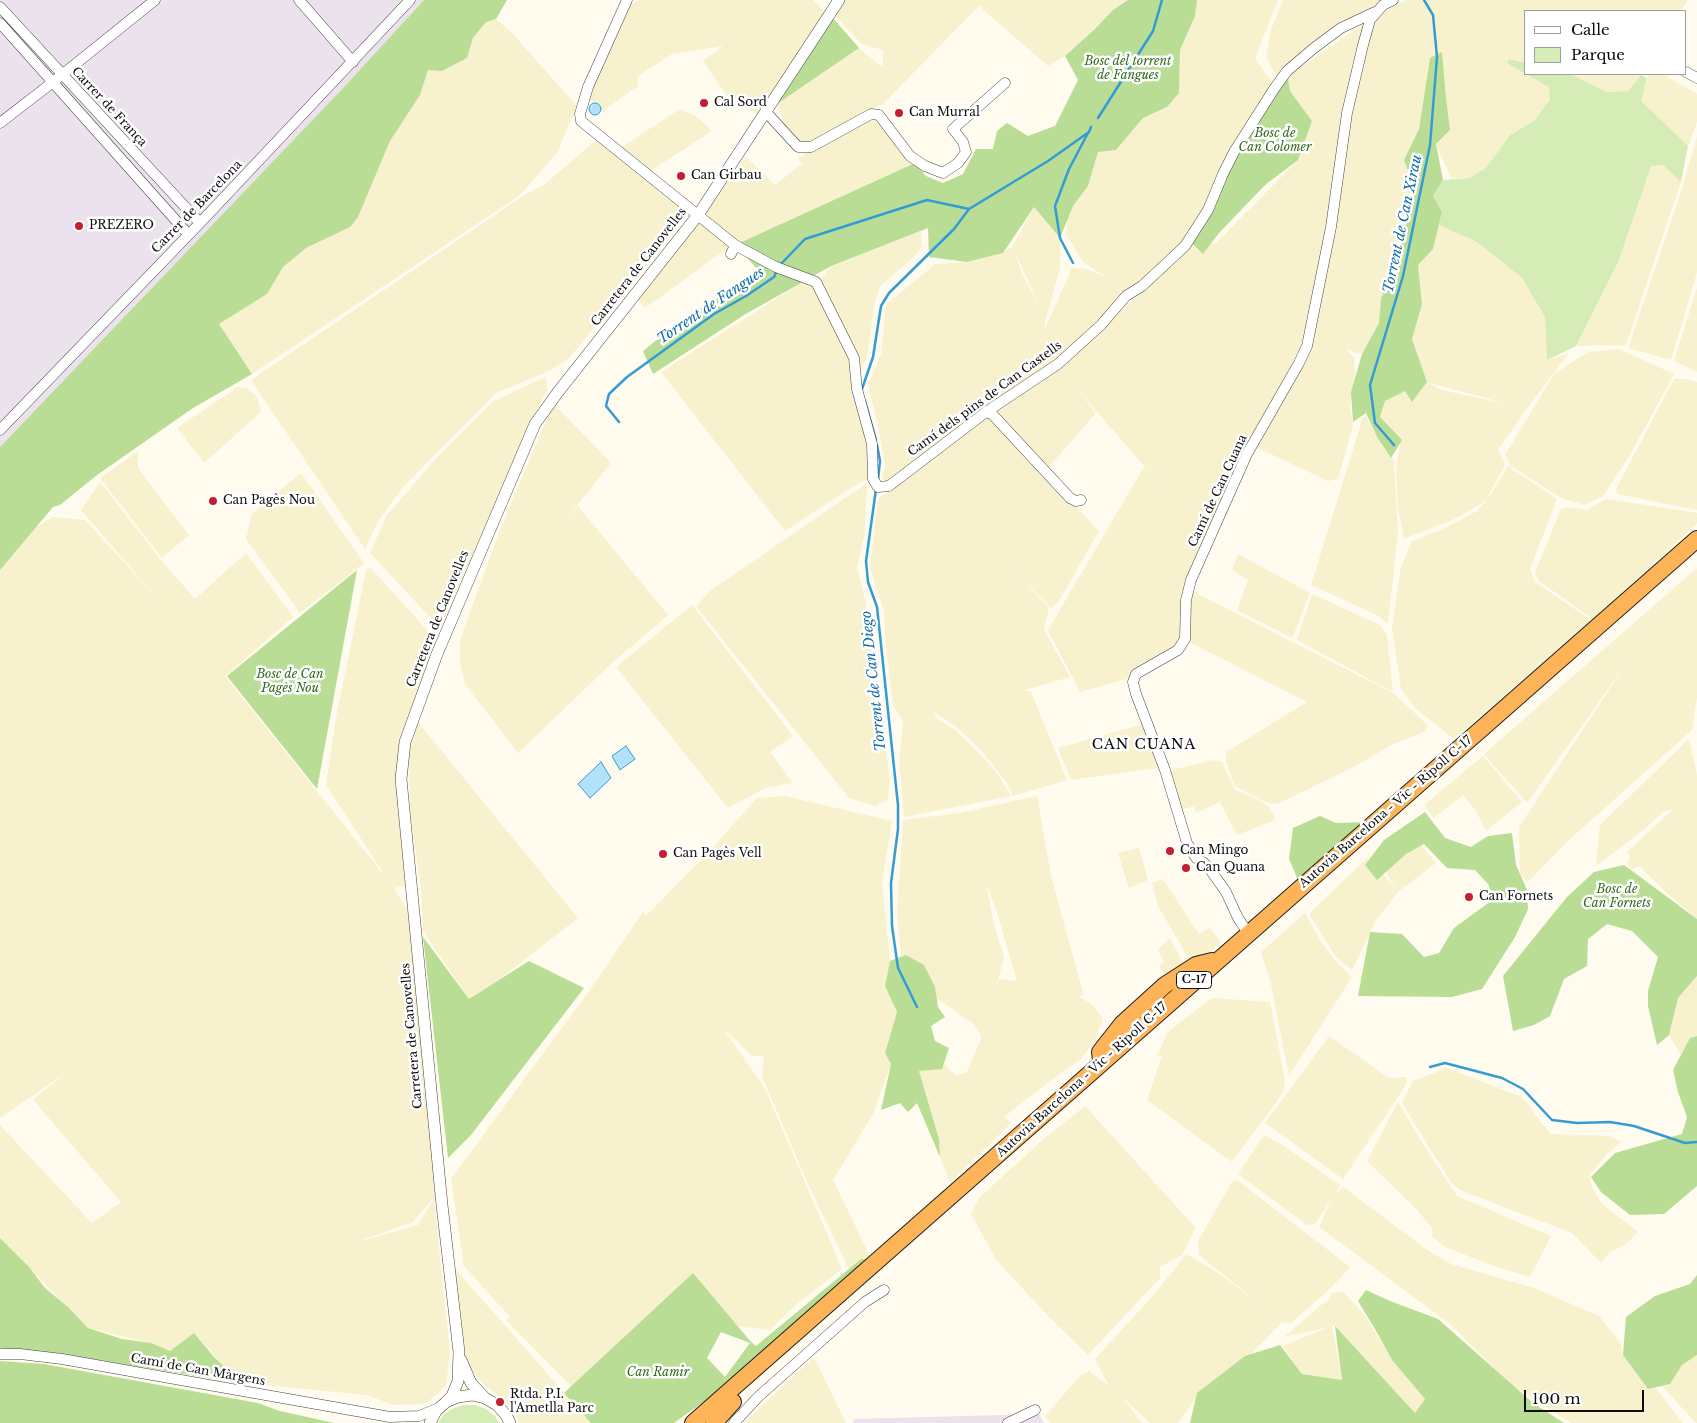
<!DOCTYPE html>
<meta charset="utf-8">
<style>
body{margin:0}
#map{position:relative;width:1697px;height:1423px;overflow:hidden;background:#fffbef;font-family:"Libre Baskerville",serif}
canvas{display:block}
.legend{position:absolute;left:1524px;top:10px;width:162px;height:65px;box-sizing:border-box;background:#fff;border:1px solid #9f9f9f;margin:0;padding:6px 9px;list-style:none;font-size:15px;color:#0e0e0e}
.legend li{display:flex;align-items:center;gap:10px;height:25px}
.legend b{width:25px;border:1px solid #9f9f9f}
.scale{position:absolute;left:1524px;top:1390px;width:120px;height:22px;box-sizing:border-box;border:2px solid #0e0e0e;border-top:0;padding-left:6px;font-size:15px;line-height:18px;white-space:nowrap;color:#0e0e0e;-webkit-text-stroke:4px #fff;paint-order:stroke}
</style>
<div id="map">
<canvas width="1697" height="1423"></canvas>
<ul class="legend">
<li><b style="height:6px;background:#fff"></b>Calle</li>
<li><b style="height:14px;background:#d5ecb6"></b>Parque</li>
</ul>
<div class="scale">100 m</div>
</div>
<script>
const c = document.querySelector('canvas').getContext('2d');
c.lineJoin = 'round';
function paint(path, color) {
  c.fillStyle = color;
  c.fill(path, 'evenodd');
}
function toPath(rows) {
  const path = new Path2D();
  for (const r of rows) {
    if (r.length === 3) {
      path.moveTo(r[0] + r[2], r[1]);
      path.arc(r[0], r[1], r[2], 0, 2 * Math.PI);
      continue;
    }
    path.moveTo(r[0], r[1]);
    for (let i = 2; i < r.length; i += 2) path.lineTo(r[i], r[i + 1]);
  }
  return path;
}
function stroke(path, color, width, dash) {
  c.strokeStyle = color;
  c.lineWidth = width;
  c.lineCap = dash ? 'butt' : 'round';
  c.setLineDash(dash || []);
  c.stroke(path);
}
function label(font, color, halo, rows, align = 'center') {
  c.font = font + ' "Libre Baskerville",serif';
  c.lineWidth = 5;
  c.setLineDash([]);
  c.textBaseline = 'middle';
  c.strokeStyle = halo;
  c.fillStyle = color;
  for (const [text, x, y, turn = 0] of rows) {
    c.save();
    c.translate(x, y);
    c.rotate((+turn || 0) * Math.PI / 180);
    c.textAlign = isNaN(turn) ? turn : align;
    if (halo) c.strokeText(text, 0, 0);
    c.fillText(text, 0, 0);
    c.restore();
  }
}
paint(toPath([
 [0,0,424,0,356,75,0,447],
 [1039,1414,1044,1423,853,1423,854,1419]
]), '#ebe2ed');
paint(toPath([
 [639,0,813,0,826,13,760,115,732,103,703,61,723,46,672,54,638,76,638,86,607,108,604,113,599,104,587,99,613,39,630,5],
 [844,0,1128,0,1113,10,1095,29,1065,56,1048,66,979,6,883,104,810,143,799,141,787,130,777,104,859,48,886,70,883,67,883,50,862,44,834,15],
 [1197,0,1278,0,1255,58,1275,87,1208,210,1157,272,1101,325,1051,362,1053,367,891,485,882,479,885,467,879,430,868,385,881,355,886,305,935,264,967,262,1003,253,1013,246,1034,207,1060,238,1060,268,1046,318,1044,331,1072,268,1087,269,1109,279,1083,262,1066,235,1068,212,1088,186,1098,152,1116,150,1143,118,1167,107,1179,93,1180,50],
 [1015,252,1040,307,1021,272],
 [1283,0,1381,0,1374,7,1278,79,1266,57,1271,30],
 [1406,0,1688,0,1681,11,1526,11,1526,63,1508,59,1508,64,1550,87,1550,99,1535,120,1510,135,1486,168,1470,178,1451,178,1436,144,1450,130,1446,98,1430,58,1419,129,1404,160,1414,187,1404,235,1381,299,1379,323,1362,354,1345,349,1354,357,1355,372,1350,409,1353,425,1338,479,1328,481,1256,447,1311,342,1315,339,1303,335,1301,346,1266,411,1186,585,1182,644,1137,676,1080,692,1048,630,1144,467,1163,488,1073,384,1096,413,1047,469,992,411,1110,321,1192,245,1216,243,1298,160,1312,121,1290,91,1288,76,1362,25],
 [496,19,512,33,577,106,557,153,519,196,252,374,219,324,267,294,283,267,306,248,350,227,358,217,390,141,420,95,428,70,467,58,473,39,486,22],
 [1570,74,1641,74,1628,91,1607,92],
 [1649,74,1662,74,1697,94,1697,122,1688,146,1640,101],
 [680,109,696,116,712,131,649,172,617,150],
 [869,118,881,124,915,163,740,243,714,224,708,215,707,209,746,157,775,185,802,164,798,158],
 [1697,136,1697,272,1671,360,1628,348,1680,195],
 [597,139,687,212,686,217,569,358,551,370,496,393,404,486,378,521,365,549,251,380,526,194,544,185],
 [1651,165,1663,165,1681,182,1626,345,1576,346,1619,260],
 [698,220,727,243,728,248,645,308,636,298],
 [1439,225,1477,242,1522,278,1545,317,1547,360,1569,353,1522,415,1498,450,1505,465,1487,498,1490,496,1508,466,1557,499,1530,569,1535,582,1591,620,1454,739,1415,708,1401,689,1392,627,1401,567,1412,541,1441,530,1477,511,1487,500,1457,518,1404,539,1398,508,1396,468,1401,440,1380,417,1385,401,1405,391,1412,402,1427,382,1412,339,1422,304,1418,265,1433,249],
 [1429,383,1430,383,1508,404,1441,390],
 [921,231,922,245,916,255,880,286,874,305,867,358,860,369,857,354,820,280,831,266],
 [807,279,816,282,854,364,873,476,849,489,785,531,661,372],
 [1697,288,1697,372,1674,361],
 [1619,349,1674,374,1630,455,1603,496,1585,505,1563,499,1511,466,1505,455,1554,374,1588,352],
 [546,377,547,391,535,413,440,628,370,553,387,515,441,453,492,402],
 [1674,379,1686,379,1697,382,1697,510,1618,494,1616,489],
 [238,387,247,388,257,397,261,412,204,463,177,428],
 [556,406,611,463,560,527,578,506,668,615,611,664,518,753,465,684,460,663,460,640,500,530,551,409],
 [987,416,992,418,1099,531,1059,601,1051,608,1013,569,1049,608,1044,630,1070,677,1025,690,1031,692,1067,780,1013,796,1007,783,993,765,976,745,955,726,934,712,936,718,956,731,981,755,997,773,1011,796,904,817,899,762,903,721,893,705,885,636,884,611,870,569,878,499],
 [1366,416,1382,447,1394,460,1398,532,1388,624,1379,616,1311,585,1360,427,1361,418],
 [138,451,138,468,189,535,162,558,100,478],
 [301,473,364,563,300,613,246,539,252,514],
 [100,482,161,560,195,599,246,553,293,617,225,676,388,880,326,785,336,718,366,571,370,567,434,638,435,650,401,741,409,885,394,888,410,915,441,1189,413,1222,351,1244,418,1225,434,1199,450,1351,446,1386,425,1404,393,1405,367,1395,233,1382,228,1370,194,1333,170,1351,151,1343,88,1328,0,1238,0,1125,92,1223,121,1202,33,1100,64,1074,0,1118,0,559,11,542,53,517,85,520,157,598,81,510],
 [867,483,865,532,857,568,866,604,890,780,888,800,875,806,849,798,696,606,710,591],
 [1606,499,1697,513,1697,523,1593,619,1539,581,1535,573,1561,509,1568,507,1587,510],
 [1238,554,1310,593,1292,638,1237,610,1248,580,1232,570],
 [1697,568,1697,698,1692,730,1568,841,1528,882,1520,874,1519,827,1626,664,1527,803,1484,754],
 [1192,591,1395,694,1428,726,1423,732,1391,745,1354,767,1279,803,1270,804,1235,786,1226,762,1226,752,1307,702,1187,641],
 [1312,594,1380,625,1387,635,1393,692,1297,640],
 [692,605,793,736,770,752,793,783,765,788,728,808,616,667],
 [418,722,578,918,496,982,469,999,423,931,421,888,410,813,409,755],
 [1144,724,1158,765,1156,768,1071,780,1058,748],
 [1689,739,1697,775,1697,919,1667,893,1639,866,1631,870,1627,863,1630,857,1627,852,1672,810,1664,811,1646,828,1596,866,1600,825],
 [1483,756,1522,802,1486,831,1476,811,1463,795,1434,818,1424,805],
 [1213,760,1222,762,1235,790,1258,799,1269,807,1274,815,1275,820,1237,835,1220,802,1196,813,1194,806,1181,810,1168,771],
 [785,796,892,821,882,883,890,961,885,986,897,1012,885,1052,891,1064,873,1114,833,1180,870,1256,849,1269,808,1184,762,1076,764,1056,752,1056,723,1028,765,1089,842,1269,793,1307,770,1330,737,1326,693,1273,572,1387,506,1320,510,1317,464,1266,451,1179,592,987,643,912,646,916,706,855,757,798],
 [1037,796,1051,876,1084,996,1077,995,1092,1005,1103,1018,1095,1041,1080,1060,1059,1074,1004,1117,1011,1123,950,1183,940,1157,939,1139,919,1071,941,1069,944,1064,956,1076,967,1072,981,1039,981,1035,974,1024,936,998,935,987,906,955,901,956,897,911,903,820,959,813],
 [986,883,996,909,1017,981,999,979,995,990,1004,958,994,924],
 [1422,846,1436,863,1399,891,1376,920,1352,970,1336,957,1309,914,1367,858,1396,888,1380,864,1400,848],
 [1139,848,1148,880,1129,888,1118,853],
 [1163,879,1199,934,1210,928,1221,943,1192,964,1158,906,1152,883],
 [1305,913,1318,937,1333,958,1352,977,1289,1076,1270,980,1261,952],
 [1170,938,1185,967,1166,975,1161,971,1159,965,1164,962,1158,949],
 [1697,976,1697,1036,1690,1038,1681,1055,1669,1035,1678,998],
 [1212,998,1270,1002,1285,1081,1283,1092,1275,1104,1232,1162,1147,1100,1162,1055,1157,1056,1168,1032],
 [1329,1036,1389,1078,1407,1077,1407,1083,1343,1179,1265,1123],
 [1447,1068,1519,1096,1527,1102,1539,1120,1551,1134,1610,1136,1621,1142,1607,1154,1590,1175,1592,1187,1602,1204,1638,1232,1625,1245,1610,1252,1601,1263,1572,1233,1462,1191,1452,1184,1402,1103,1413,1081],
 [1398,1102,1421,1141,1457,1196,1551,1236,1530,1277,1491,1265,1443,1246,1432,1236,1432,1228,1416,1209,1367,1161],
 [1085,1106,1196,1228,1182,1255,1160,1267,1160,1278,1088,1355,1050,1318,997,1261,971,1214,980,1197,1046,1137],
 [1264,1135,1284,1146,1340,1185,1335,1194,1343,1187,1427,1250,1451,1264,1534,1288,1599,1316,1620,1343,1623,1355,1648,1389,1655,1387,1683,1423,1571,1423,1510,1384,1449,1323,1319,1227,1331,1200,1315,1224,1307,1225,1238,1174],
 [1237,1180,1350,1267,1332,1287,1291,1323,1282,1322,1253,1352,1192,1404,1178,1423,1150,1423,1123,1398,1142,1423,1050,1423,1045,1416,1081,1375,1089,1371,1109,1386,1095,1359,1150,1299,1187,1254,1221,1275,1261,1305,1199,1255,1198,1241,1232,1182],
 [449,1262,591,1423,519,1423,510,1406,482,1383,459,1352],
 [1343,1291,1366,1317,1392,1360,1426,1400,1415,1413,1334,1325,1332,1326,1342,1380,1302,1374,1283,1346,1329,1327,1284,1337,1326,1301,1327,1303,1332,1293],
 [1697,1355,1697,1423,1696,1423,1662,1386,1670,1384,1682,1365],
 [814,1357,846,1423,744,1423]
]), '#f7f1ce');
paint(toPath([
 [1508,59,1526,63,1526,74,1570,74,1607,92,1628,91,1641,75,1647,78,1641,101,1688,146,1681,182,1663,165,1651,166,1619,260,1576,346,1547,360,1545,317,1522,278,1477,242,1439,225,1442,212,1433,196,1443,180,1470,178,1486,168,1510,135,1535,120,1550,99,1549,87,1508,64],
 [464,1405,475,1405,486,1409,495,1416,499,1423,438,1423,444,1414,454,1408]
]), '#d5ecb6');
paint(toPath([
 [424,0,507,0,496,19,486,22,473,38,467,58,442,71,428,70,420,95,390,141,358,217,350,227,306,248,283,267,267,294,219,324,252,374,193,408,97,475,60,505,53,507,0,570,0,447,347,84],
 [1128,0,1197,0,1195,16,1180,50,1179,93,1167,107,1143,118,1116,150,1098,152,1088,186,1073,206,1060,238,1034,207,1003,253,967,262,929,257,928,228,831,266,744,315,653,374,643,351,684,318,723,295,750,286,763,275,735,245,915,163,926,176,943,183,963,174,976,149,993,149,997,131,1007,123,1028,136,1055,126,1078,80,1065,56,1095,29,1113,10],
 [832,17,859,48,777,104],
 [1442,52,1446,98,1450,130,1436,144,1443,180,1433,196,1442,212,1433,249,1418,265,1422,304,1412,339,1427,382,1412,402,1405,391,1385,401,1380,417,1402,440,1391,458,1378,439,1366,413,1353,422,1351,392,1362,354,1379,323,1381,299,1404,235,1414,187,1404,160,1419,129,1430,58],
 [1287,71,1290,91,1312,121,1298,160,1265,185,1219,233,1203,254,1189,240,1234,152],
 [357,570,317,789,227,676],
 [1425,812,1445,838,1471,847,1488,836,1512,833,1516,865,1527,890,1528,909,1515,937,1482,989,1452,997,1358,996,1370,932,1402,934,1424,957,1439,953,1454,928,1491,901,1489,885,1475,870,1447,868,1424,844,1406,854,1377,880,1365,865,1384,840],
 [1320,816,1336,823,1368,822,1299,882,1289,859,1293,828],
 [1624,865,1697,919,1697,976,1678,998,1669,1035,1657,1045,1648,1006,1648,991,1658,957,1632,931,1607,924,1588,939,1587,966,1564,979,1550,1016,1534,1025,1513,1031,1503,976,1567,897,1594,872],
 [423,937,469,999,529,961,584,988,471,1135,448,1158],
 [906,955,924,965,935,987,938,1007,945,1017,931,1026,935,1041,949,1048,942,1069,919,1071,939,1139,940,1157,917,1103,908,1112,900,1103,881,1110,891,1064,885,1053,897,1012,885,986,890,961],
 [1697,1036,1697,1186,1664,1214,1630,1215,1601,1192,1591,1177,1615,1153,1682,1134,1687,1117,1678,1092,1673,1070,1690,1038],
 [0,1238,29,1267,45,1288,68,1307,88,1328,122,1339,151,1343,170,1351,194,1333,214,1357,228,1370,233,1382,98,1360,0,1348],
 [861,1259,870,1260,709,1398,674,1423,591,1423,564,1393,693,1273,751,1342,756,1346],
 [721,1332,750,1343,725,1377,707,1358],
 [1697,1275,1697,1355,1682,1365,1670,1384,1648,1389,1623,1355,1626,1317,1655,1296,1690,1284],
 [1366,1290,1390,1301,1438,1319,1533,1403,1564,1423,1190,1423,1197,1393,1245,1356,1280,1345,1302,1374,1342,1380,1335,1326,1415,1413,1425,1399,1392,1360,1375,1329,1358,1301],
 [0,1361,44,1364,258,1403,280,1411,334,1423,0,1423]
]), '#b9dd95');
const water = toPath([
 [595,109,6],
 [626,746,635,759,620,770,612,756,626,746],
 [601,762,611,778,590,798,578,784,601,762]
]);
paint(water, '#b1e2f9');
stroke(water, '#349cd4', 1);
stroke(toPath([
 [1098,118,1153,31,1162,0],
 [1073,263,1060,238,1055,206,1069,169,1088,133],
 [780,265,805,239,927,200,969,209,1048,161,1089,132,1091,127],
 [862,389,873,357,881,306,889,293,954,229,969,209],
 [865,401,876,440],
 [619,422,606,406,609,394,627,377,714,314,746,296,774,277,777,270],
 [877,445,880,461,878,479],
 [1394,445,1375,423,1370,385,1403,276,1430,145,1437,57,1433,15,1424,0],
 [876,489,866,561,868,582,877,607,898,805,898,829,891,883,892,926,898,968,917,1007],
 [1430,1067,1445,1063,1502,1078,1523,1089,1552,1120,1577,1123,1610,1122,1634,1126,1685,1143,1697,1142]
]), '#349cd4', 2.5);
const minor = toPath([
 [299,0,353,62],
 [627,0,588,87,580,114,581,121,735,245,731,254],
 [0,7,200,223],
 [0,23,188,234],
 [1686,72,1697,78],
 [766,112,798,147,811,147,871,114,879,115,910,156,925,166,943,173,958,163,966,152,963,142,953,129,1005,83],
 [0,123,53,82,155,0],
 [735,245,776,267,816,282,854,358,857,389,872,444,873,479,878,487,889,486,986,412,1058,364,1101,325,1126,296,1142,286,1185,246,1208,210,1223,174,1234,152,1274,89,1287,71,1314,48,1341,28,1375,12],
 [986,412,992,414,1070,498,1076,501,1081,500],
 [0,430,200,223,410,0],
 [1248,933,1238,918,1226,892,1209,868,1204,863,1196,858,1187,843,1165,770,1136,694,1133,682,1136,674,1178,650,1185,639,1186,600,1191,580,1247,454,1299,363,1307,346,1331,227,1347,113,1363,45,1370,20,1383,5,1393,0],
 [0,1354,20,1354,62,1359,390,1417,419,1416,439,1408],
 [734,1423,758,1397,865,1302,884,1290],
 [1008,1423,1035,1410]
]);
const tertiary = toPath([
 [461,1360,471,1383,485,1398],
 [446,1402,452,1396,458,1381,459,1352,442,1205,401,779,405,742,437,654,535,424,558,392,698,215,839,0],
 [430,1423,436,1411,446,1402,458,1397,472,1395,485,1398,497,1405,506,1415,510,1423]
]);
const trunk = toPath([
 [1101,1060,1100,1052,1122,1024,1165,985,1196,965,1212,961],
 [693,1423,1697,539],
 [714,1423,733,1402]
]);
stroke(minor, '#414141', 11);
stroke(tertiary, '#414141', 12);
stroke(trunk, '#1f1f1f', 18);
stroke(minor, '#fff', 10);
stroke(tertiary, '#fff', 11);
stroke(trunk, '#fdb458', 16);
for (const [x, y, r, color] of [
 [704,103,5,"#c61e2e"],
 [899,113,5,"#c61e2e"],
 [681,176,5,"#c61e2e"],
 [79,226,5,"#c61e2e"],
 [213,501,5,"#c61e2e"],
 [1170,851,5,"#c61e2e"],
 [663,854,5,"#c61e2e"],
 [1186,868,5,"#c61e2e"],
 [1469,897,5,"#c61e2e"],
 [500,1402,5,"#c61e2e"]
]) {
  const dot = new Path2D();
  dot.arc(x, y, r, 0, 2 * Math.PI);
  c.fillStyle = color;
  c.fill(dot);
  stroke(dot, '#fff', 2);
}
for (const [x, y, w] of [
 [1194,980,35]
]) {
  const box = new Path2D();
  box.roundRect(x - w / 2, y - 8.5, w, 17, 4);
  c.fillStyle = '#fff';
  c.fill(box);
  stroke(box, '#0e0e0e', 1);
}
label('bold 11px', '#0e0e0e', null, [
 ["C-17",1194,980]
]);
label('italic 12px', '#2f6a1b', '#fff', [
 ["Bosc del torrent",1128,62],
 ["de Fangues",1128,76],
 ["Bosc de",1275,134],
 ["Can Colomer",1275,148],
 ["Bosc de Can",290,675],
 ["Pagès Nou",290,689],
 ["Bosc de",1617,890],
 ["Can Fornets",1617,904],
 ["Can Ramir",658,1373]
]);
label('12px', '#0e0e0e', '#fff', [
 ["Cal Sord",714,103],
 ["Can Murral",909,113],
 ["Can Girbau",691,176],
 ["PREZERO",89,226],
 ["Can Pagès Nou",223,501],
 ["Can Mingo",1180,851],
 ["Can Pagès Vell",673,854],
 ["Can Quana",1196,868],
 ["Can Fornets",1479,897],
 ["Rtda. P.I.",510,1395],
 ["l'Ametlla Parc",510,1409]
], 'left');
label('12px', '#0e0e0e', '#fff', [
 ["Carrer de França",109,107,47],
 ["Carrer de Barcelona",197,207,-46],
 ["Carretera de Canovelles",639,267,-52],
 ["Camí dels pins de Can Castells",985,399,-36],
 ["Camí de Can Cuana",1218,491,-65],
 ["Carretera de Canovelles",438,619,-68],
 ["Autovia Barcelona - Vic - Ripoll C-17",1386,812,-41],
 ["Carretera de Canovelles",412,1036,-95],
 ["Autovia Barcelona - Vic - Ripoll C-17",1082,1080,-42],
 ["Camí de Can Màrgens",198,1370,10]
]);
label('italic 14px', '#106ca7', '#fff', [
 ["Torrent de Can Xirau",1403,224,-78],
 ["Torrent de Fangues",711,306,-34],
 ["Torrent de Can Diego",874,681,-96]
]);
c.letterSpacing = '1px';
label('14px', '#0e0e0e', '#fff', [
 ["CAN CUANA",1144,745]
]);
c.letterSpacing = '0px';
</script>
